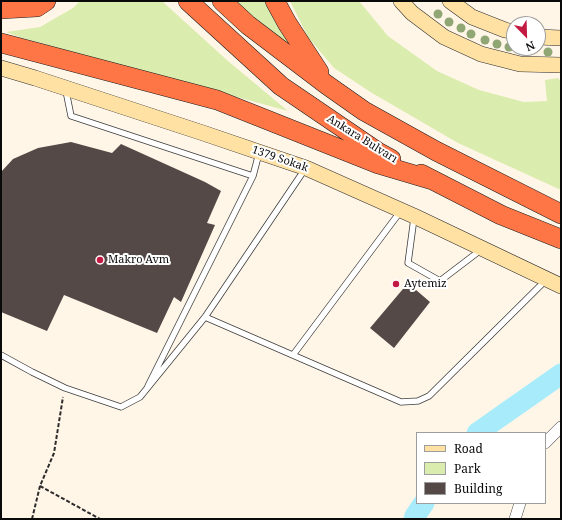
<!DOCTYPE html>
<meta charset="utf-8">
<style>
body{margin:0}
#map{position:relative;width:562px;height:520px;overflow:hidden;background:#fff6e8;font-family:"Noto Serif",serif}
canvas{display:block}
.frame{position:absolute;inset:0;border:2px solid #0a0a0a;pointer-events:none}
.legend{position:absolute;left:416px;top:432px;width:130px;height:72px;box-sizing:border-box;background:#fff;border:1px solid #9d9d9d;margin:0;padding:5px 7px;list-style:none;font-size:12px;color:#0a0a0a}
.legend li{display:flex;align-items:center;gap:8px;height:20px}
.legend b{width:20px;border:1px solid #9d9d9d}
.north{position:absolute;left:506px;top:16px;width:40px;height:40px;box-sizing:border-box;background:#fff;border:1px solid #9d9d9d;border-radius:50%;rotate:157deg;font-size:11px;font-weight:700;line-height:16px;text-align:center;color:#0a0a0a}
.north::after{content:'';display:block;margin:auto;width:14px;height:18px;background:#c31a44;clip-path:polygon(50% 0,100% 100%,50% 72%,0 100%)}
</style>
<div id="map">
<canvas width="562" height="520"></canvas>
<div class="frame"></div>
<ul class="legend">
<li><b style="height:5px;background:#ffe2a3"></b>Road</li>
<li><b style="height:11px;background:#dbecaf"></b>Park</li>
<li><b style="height:11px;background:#544946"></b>Building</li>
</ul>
<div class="north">N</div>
</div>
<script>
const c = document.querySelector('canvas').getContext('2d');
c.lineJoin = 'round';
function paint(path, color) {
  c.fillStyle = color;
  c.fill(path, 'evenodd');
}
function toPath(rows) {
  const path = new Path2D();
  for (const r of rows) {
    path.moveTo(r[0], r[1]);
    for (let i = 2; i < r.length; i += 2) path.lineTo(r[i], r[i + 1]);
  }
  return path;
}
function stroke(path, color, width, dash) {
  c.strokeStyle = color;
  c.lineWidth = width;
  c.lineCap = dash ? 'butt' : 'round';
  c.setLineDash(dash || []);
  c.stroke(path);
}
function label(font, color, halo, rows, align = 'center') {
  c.font = font + ' "Noto Serif",serif';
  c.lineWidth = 4;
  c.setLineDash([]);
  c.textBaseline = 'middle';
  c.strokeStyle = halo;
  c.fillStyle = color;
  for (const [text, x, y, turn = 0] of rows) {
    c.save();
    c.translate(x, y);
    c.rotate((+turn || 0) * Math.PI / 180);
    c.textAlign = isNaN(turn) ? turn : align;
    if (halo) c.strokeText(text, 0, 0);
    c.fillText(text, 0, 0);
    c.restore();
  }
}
paint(toPath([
 [80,1,162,1,228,61,288,111,22,38,6,32,40,27,73,8],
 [234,1,273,1,274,8,290,49],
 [290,1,359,1,388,36,437,71,479,90,524,102,547,101,545,80,558,78,561,82,561,190,458,143,372,93,334,68,308,37]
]), '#dbecaf');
stroke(toPath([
 [477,433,561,374],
 [414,519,415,516,424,503]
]), '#a8ecfb', 21);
paint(toPath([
 [71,142,112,153,121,144,205,182,221,191,207,223,215,225,181,302,174,297,157,333,64,295,47,331,1,312,1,172,13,159,38,148],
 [408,283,430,302,394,348,370,328]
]), '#544946');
const lane = toPath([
 [66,91,71,116,253,176,148,386],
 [253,176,259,153],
 [414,218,408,263,440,281,482,249],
 [205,317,401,402,418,401,429,396,546,280],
 [1,355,32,372,65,388,121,407,140,397,205,317,305,169],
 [293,355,400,212]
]);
const street = toPath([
 [545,443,561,427],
 [515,519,520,503]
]);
const secondary = toPath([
 [401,1,412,13,444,37,481,54,520,64,561,65],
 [450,1,472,17,505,30,514,32],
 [538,37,561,38],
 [1,68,35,78,203,133,306,168,414,216,561,286]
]);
const highway = toPath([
 [188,1,281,86,378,152,391,159],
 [222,1,248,25,327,85,364,111,436,151,561,214],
 [275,1,287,23,319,72],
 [1,9,37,7,46,1],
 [1,43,217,100,378,164,432,180],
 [421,174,501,215,561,239]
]);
stroke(lane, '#3d3d3d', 7);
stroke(street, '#3d3d3d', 12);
stroke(secondary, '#2c2c2c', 16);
stroke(highway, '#1b1b1b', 20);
stroke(toPath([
 [40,486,100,519],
 [32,519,40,486,54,453,63,397]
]), '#2c2c2c', 2, [4, 2]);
stroke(lane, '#fff', 5.5);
stroke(street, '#fff', 11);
stroke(secondary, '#ffe2a3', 15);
stroke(highway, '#ff7646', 19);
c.fillStyle = '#91a675';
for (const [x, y] of [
 [438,14],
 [449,22],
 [461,28],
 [471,34],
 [485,40],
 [497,44],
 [509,47],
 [548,52]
]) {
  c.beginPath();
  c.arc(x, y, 4.5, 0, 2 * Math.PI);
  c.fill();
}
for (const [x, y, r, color] of [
 [100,260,4,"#c31a44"],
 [396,284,4,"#c31a44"]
]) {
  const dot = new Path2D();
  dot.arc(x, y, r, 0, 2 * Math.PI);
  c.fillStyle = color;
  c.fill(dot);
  stroke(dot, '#fff', 1.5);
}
label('11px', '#0a0a0a', '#fff', [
 ["Ankara Bulvarı",362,139,32],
 ["1379 Sokak",280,159,19]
]);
label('11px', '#0a0a0a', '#fff', [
 ["Makro Avm",108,260],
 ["Aytemiz",404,284]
], 'left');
</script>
